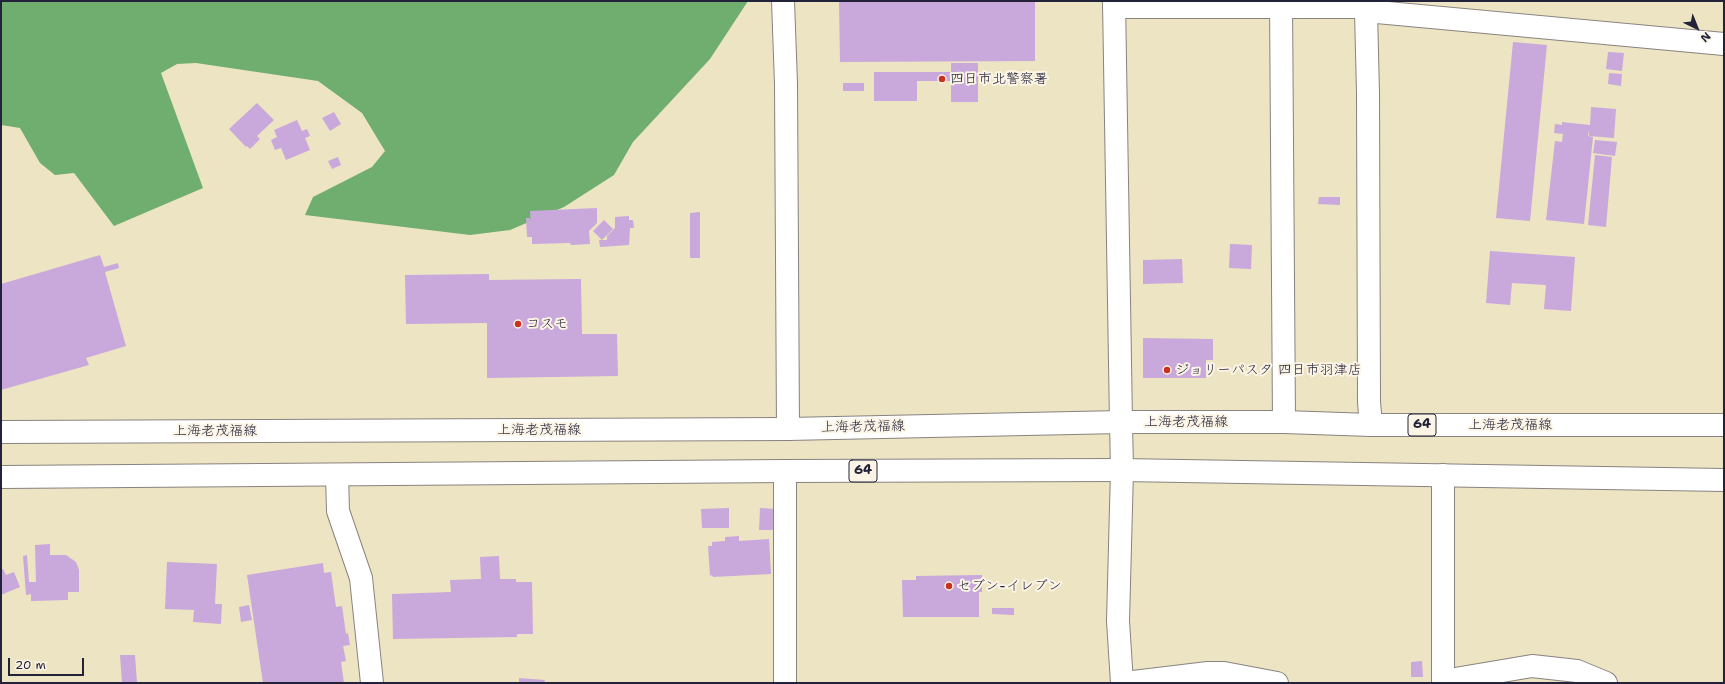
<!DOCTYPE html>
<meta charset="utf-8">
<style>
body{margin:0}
#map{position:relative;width:1725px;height:684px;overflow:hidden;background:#ede4c3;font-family:"Shantell Sans",sans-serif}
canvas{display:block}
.frame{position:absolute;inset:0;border:2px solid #22223b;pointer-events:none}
.north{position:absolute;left:1677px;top:8px;width:40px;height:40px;-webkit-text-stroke:3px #fcf5e5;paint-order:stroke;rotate:137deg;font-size:11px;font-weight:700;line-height:16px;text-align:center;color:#22223b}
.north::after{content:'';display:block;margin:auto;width:14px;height:18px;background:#22223b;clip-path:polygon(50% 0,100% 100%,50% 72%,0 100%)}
.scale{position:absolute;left:8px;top:658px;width:76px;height:18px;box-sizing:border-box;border:2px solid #22223b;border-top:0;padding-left:5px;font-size:12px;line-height:14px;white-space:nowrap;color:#22223b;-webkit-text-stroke:3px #fcf5e5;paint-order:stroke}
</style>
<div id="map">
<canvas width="1725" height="684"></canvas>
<div class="frame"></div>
<div class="north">N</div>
<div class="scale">20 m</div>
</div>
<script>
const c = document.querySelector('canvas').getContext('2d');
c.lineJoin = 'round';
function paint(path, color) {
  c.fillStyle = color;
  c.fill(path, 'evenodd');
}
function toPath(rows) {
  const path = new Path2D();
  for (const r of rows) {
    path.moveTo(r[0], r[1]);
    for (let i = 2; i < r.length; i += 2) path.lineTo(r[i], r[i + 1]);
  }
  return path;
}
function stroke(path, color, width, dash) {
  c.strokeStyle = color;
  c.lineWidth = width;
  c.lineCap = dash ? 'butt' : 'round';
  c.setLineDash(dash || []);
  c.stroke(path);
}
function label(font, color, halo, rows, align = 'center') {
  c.font = font + ' "Shantell Sans","Klee One",sans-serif';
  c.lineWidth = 4;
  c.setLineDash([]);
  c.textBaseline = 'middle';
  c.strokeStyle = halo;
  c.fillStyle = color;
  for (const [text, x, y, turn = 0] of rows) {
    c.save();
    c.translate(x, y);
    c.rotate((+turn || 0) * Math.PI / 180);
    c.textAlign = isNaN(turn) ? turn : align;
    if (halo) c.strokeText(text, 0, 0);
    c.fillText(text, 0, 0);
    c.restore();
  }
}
paint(toPath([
 [1,1,748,1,710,59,633,142,614,175,564,207,510,230,470,235,305,215,313,197,372,167,385,151,362,113,318,81,196,63,177,64,161,73,203,188,114,226,74,173,55,175,40,163,20,128,1,125]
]), '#6fae6f');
paint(toPath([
 [839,1,1035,1,1035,61,840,62],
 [1513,42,1547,45,1530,221,1496,218],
 [1608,52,1624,53,1622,71,1606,69],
 [951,63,978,63,978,102,951,102,951,81,917,81,917,101,874,101,874,72,951,72],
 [1609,73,1622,74,1621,86,1608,84],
 [843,83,864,83,864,91,843,91],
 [257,103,274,120,257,136,260,139,250,149,247,146,246,147,229,129],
 [1591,107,1616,109,1614,138,1589,136,1589,130,1588,136,1593,137,1584,224,1546,220,1555,141,1562,142,1563,134,1554,133,1555,124,1562,125,1562,122,1590,125],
 [334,112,341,124,330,131,322,118],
 [297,120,302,131,307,129,310,136,305,138,310,150,286,160,281,148,275,150,271,140,277,137,274,130],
 [1595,140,1617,142,1615,156,1593,153],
 [1595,155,1612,157,1606,227,1588,225],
 [338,157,341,165,332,169,328,161],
 [1319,197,1340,197,1340,205,1318,204],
 [597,208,597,223,589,231,590,244,571,245,570,243,532,244,532,237,527,237,526,218,530,218,531,225,530,211],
 [700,212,700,258,690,258,690,213],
 [629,216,629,220,633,220,634,228,630,228,629,245,600,247,599,240,607,240,607,236,615,228,615,217],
 [604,220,613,229,602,240,593,231],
 [1230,244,1252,245,1251,269,1229,268],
 [1490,251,1575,257,1571,311,1544,309,1546,285,1512,283,1510,305,1486,303],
 [100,255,104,267,118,263,119,268,105,272,126,346,86,358,89,365,1,390,1,284],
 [1182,259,1183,283,1143,284,1143,260],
 [489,274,489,280,581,279,582,334,617,334,618,376,487,378,487,323,406,324,405,275],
 [1143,338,1213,339,1213,360,1206,360,1206,378,1143,378],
 [729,508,729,528,702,528,701,509],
 [760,508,775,509,774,530,759,530],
 [739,536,739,541,769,539,771,574,713,577,712,575,710,576,708,546,712,546,712,542,725,541,725,537],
 [50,544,50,555,66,555,76,562,79,570,79,592,68,592,68,600,31,601,31,594,26,595,23,556,27,555,29,582,36,582,35,545],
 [499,556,500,579,516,579,516,582,532,582,533,634,517,634,517,637,393,639,392,594,451,592,450,580,481,579,480,557],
 [167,562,217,564,215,604,222,604,221,624,193,622,194,610,165,609],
 [323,563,324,573,331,572,336,607,342,606,346,634,348,633,350,645,343,646,346,661,341,662,344,683,263,683,247,575],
 [1,569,3,569,6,575,14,572,20,587,1,595],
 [982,575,982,592,979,592,979,617,903,617,902,580,916,580,916,576],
 [249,605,252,620,241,622,239,607],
 [992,608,1014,608,1014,615,992,614],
 [120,655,135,655,137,683,122,683],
 [1422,661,1423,677,1411,677,1411,662],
 [519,678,545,680,544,683,519,683]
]), '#c9a8dc');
const street = toPath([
 [783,1,786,84,788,429],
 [1281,1,1284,422],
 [1114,7,1363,7,1366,11,1724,44],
 [1366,11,1368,93,1369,402,1371,425],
 [1121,422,1122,470,1118,621,1122,683],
 [785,471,785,683],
 [337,475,338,511,361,578,372,683],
 [1443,475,1443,681,1532,666,1577,671,1606,683],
 [1125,683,1208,673,1224,673,1277,683]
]);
const secondary = toPath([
 [1114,1,1121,422]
]);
const primary = toPath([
 [1,432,788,429,1121,422,1284,422,1371,425,1724,425],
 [1,477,785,471,1122,470,1724,480]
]);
stroke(street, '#88837f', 24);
stroke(secondary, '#88837f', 24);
stroke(primary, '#88837f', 24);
stroke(street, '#fff', 22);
stroke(secondary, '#fff', 22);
stroke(primary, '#fff', 22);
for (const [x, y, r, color] of [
 [942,79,4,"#c8321e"],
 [518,324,4,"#c8321e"],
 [1167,370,4,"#c8321e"],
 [949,586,4,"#c8321e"]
]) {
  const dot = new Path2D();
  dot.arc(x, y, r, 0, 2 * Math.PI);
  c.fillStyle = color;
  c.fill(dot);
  stroke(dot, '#fcf5e5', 1.5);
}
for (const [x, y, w] of [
 [1422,425,28],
 [863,471,28]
]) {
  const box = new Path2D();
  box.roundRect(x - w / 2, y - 11, w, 22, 3);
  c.fillStyle = '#fcf5e5';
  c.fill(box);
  stroke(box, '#22223b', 1);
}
label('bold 13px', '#22223b', null, [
 ["64",1422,425],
 ["64",863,471]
]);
label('14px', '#22223b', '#fcf5e5', [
 ["四日市北警察署",950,79],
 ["コスモ",526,324],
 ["ジョリーパスタ 四日市羽津店",1175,370],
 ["セブン-イレブン",957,586]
], 'left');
label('14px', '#22223b', '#fcf5e5', [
 ["上海老茂福線",1186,422],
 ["上海老茂福線",1510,425],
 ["上海老茂福線",863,427,-1],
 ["上海老茂福線",539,430],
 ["上海老茂福線",215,431]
]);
</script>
